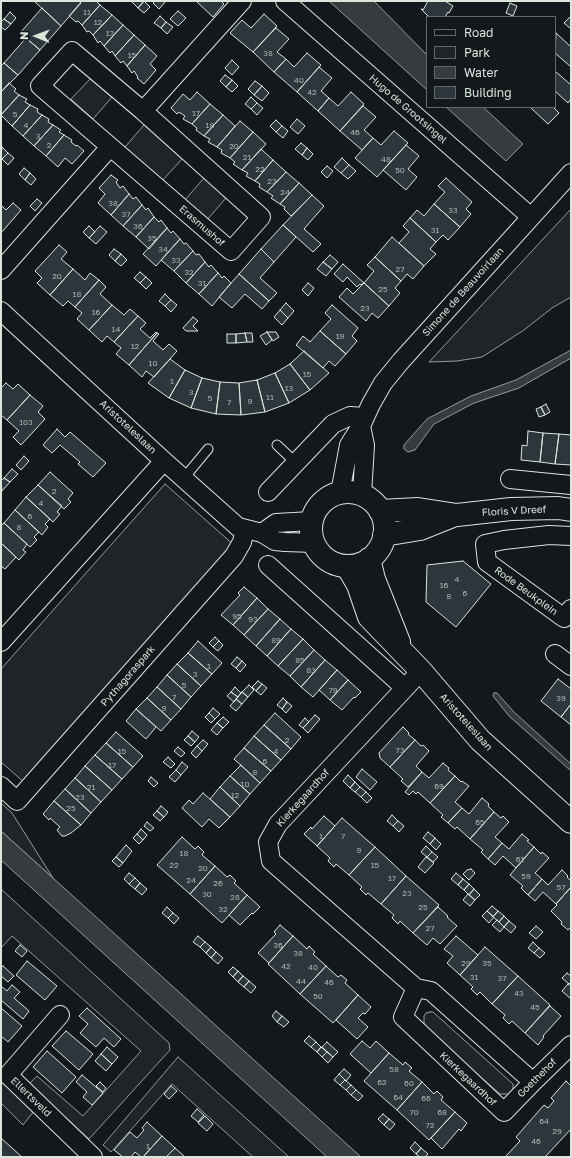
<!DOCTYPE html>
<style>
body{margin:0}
#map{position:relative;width:572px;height:1158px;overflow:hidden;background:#14181c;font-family:"Golos Text",sans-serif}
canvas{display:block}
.frame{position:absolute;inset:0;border:2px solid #d8e6dc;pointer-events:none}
.legend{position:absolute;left:426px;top:16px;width:130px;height:92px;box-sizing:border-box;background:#14181c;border:1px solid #626a69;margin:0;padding:5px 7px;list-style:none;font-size:12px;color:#d8e6dc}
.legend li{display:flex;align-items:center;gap:8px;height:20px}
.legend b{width:20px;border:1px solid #626a69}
.north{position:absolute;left:16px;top:16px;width:40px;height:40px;-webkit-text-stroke:3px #14181c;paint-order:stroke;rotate:271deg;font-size:11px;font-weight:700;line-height:16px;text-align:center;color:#d8e6dc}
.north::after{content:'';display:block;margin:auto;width:14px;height:18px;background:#d8e6dc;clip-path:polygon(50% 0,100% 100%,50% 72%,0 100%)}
</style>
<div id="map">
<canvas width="572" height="1158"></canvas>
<div class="frame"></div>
<ul class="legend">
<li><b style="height:5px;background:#14181c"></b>Road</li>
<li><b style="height:11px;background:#202428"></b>Park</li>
<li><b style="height:11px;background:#363b3e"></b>Water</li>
<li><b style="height:11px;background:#2c363c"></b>Building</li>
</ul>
<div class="north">N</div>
</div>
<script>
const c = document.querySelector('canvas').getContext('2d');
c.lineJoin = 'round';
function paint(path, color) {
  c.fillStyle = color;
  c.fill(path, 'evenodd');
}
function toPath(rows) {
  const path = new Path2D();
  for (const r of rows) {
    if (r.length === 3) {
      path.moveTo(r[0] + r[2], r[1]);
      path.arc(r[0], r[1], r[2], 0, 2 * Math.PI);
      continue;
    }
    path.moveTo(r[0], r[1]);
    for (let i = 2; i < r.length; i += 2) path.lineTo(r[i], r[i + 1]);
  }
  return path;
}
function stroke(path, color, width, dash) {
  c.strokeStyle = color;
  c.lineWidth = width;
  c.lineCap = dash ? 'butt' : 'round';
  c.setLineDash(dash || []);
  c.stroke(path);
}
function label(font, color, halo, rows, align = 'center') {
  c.font = font + ' "Golos Text",sans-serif';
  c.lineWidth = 3;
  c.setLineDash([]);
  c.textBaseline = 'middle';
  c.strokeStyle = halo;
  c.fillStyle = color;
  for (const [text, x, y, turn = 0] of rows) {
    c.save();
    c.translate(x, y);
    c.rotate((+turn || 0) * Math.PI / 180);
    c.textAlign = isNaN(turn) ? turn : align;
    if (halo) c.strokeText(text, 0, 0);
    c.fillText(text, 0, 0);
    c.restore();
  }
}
const green = toPath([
 [92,77,113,96,93,119,71,99,92,77],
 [144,125,182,159,162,181,125,147,144,125],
 [204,178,226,198,206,221,184,201,204,178],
 [571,209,571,297,552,308,524,330,482,357,457,361,429,362,571,209],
 [165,484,235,546,25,783,1,762,1,669,165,484],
 [1,803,12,813,53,878,1,831,1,803],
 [1,889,169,1043,170,1050,89,1139,29,1084,37,1076,83,1116,141,1051,12,936,1,948,1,889],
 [430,1012,433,1012,513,1084,513,1090,510,1094,500,1094,428,1031,424,1023,424,1016,426,1013,430,1012],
 [178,1057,289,1157,253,1157,172,1084,111,1152,103,1145,178,1057],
 [1,1078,34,1111,23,1125,1,1103,1,1078]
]);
paint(green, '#202428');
stroke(green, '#939e99', 1);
const water = toPath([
 [329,1,374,1,427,55,427,90,329,1],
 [446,107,483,107,523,144,506,161,446,107],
 [571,350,571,358,519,388,474,403,434,424,415,450,408,452,404,449,404,445,427,419,471,396,516,380,571,350],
 [494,693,497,693,514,712,571,764,571,771,509,716,493,696,494,693],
 [1,831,53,878,361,1157,327,1157,1,860,1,831]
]);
paint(water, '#363b3e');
stroke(water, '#939e99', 1);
const building = toPath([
 [34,1,79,1,81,3,61,26,34,1],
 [82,1,96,1,100,5,82,25,78,21,76,22,69,16,82,1],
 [133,1,144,1,138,8,132,2,133,1],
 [144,1,150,7,144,13,138,8,144,1],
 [155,1,166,1,159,9,153,3,155,1],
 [196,1,221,1,224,4,213,17,196,1],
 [428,1,445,1,453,6,449,13,448,12,445,17,429,17,421,9,422,9,423,10,428,1],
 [510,3,517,6,513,16,506,13,510,3],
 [100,5,112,15,93,35,89,31,87,32,82,25,100,5],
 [42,8,61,26,40,50,20,33,42,8],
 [178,11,186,18,178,26,170,19,178,11],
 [10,12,16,18,11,24,4,19,10,12],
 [264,14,277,26,253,52,230,33,242,20,251,28,264,14],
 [112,15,123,25,104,46,100,41,98,43,93,35,112,15],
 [160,16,166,22,161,28,154,23,160,16],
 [571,16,571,29,564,23,571,16],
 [4,19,11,24,5,30,1,27,1,22,4,19],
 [166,22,173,27,167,34,161,28,166,22],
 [123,25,134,35,115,56,112,51,110,53,104,46,123,25],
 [276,28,289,39,277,52,286,59,274,72,253,52,276,28],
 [556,33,571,47,571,67,555,53,556,33],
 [134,35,145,45,127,66,123,61,121,63,115,56,134,35],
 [26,38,40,50,18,75,4,63,26,38],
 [145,45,157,56,150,64,156,70,144,84,137,78,138,77,134,71,132,73,127,66,145,45],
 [307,53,321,65,297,92,274,72,286,59,294,67,307,53],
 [232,60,239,67,232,75,225,68,232,60],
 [4,63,18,75,1,92,1,66,4,63],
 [319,67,332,78,321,91,329,98,318,111,297,92,319,67],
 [555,71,571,85,571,99,568,103,555,91,555,71],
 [225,75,232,80,226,87,220,81,225,75],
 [232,80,238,86,232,92,226,87,232,80],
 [255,81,262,86,254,95,248,89,255,81],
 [9,83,16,89,14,91,19,95,1,115,1,92,9,83],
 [262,86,269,93,262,101,254,95,262,86],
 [197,92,210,104,192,124,183,119,185,116,179,112,177,114,171,108,183,94,190,100,197,92],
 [351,92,364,104,340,131,318,111,329,98,338,106,351,92],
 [19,95,27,99,25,102,30,105,12,126,1,115,19,95],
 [251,97,257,103,251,109,245,104,251,97],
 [257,103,263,108,257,115,251,109,257,103],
 [210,104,223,115,204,136,196,130,197,128,192,124,210,104],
 [30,105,38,109,37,112,42,115,23,136,12,126,30,105],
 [363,106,376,117,364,130,373,138,362,150,340,131,363,106],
 [530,107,553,107,559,113,548,124,530,107],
 [42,115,49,119,48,122,53,125,34,146,23,136,42,115],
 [223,115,235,126,217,147,208,142,210,139,204,136,223,115],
 [297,119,305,126,298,134,290,127,297,119],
 [276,120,282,126,276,132,270,126,276,120],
 [240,121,253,132,230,158,221,153,222,150,217,147,240,121],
 [53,125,61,130,59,132,64,135,46,156,34,146,53,125],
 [282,126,288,131,283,138,276,132,282,126],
 [394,131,408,143,377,177,355,158,373,138,381,145,394,131],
 [253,132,266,144,242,170,233,164,235,162,230,158,253,132],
 [64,135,72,140,71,142,76,146,77,145,84,151,72,164,65,158,58,167,46,156,64,135],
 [301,143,307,148,302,155,295,149,301,143],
 [406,145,419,156,408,169,417,177,406,190,383,170,406,145],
 [2,147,8,153,2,159,1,158,2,147],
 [307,148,313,154,308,160,302,155,307,148],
 [261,149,273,160,255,181,246,176,248,173,242,170,261,149],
 [8,153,14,158,8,165,2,159,8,153],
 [342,158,349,165,341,173,334,167,342,158],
 [273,160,286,172,267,192,259,187,260,184,255,181,273,160],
 [349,165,356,171,348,179,341,173,349,165],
 [327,166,333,171,327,178,321,172,327,166],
 [24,168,30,173,25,180,19,174,24,168],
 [286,172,299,183,280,204,271,198,273,196,267,192,286,172],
 [30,173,36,179,31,185,25,180,30,173],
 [111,175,118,180,116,182,120,188,123,186,129,194,111,215,98,203,105,194,99,188,111,175],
 [446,178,472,202,466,209,471,214,460,227,434,204,445,192,438,186,446,178],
 [299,183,312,195,291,216,284,209,285,207,280,204,299,183],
 [129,194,133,199,136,197,142,205,123,226,111,215,129,194],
 [312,195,324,206,304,229,321,244,313,252,283,225,312,195],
 [37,199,42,203,35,211,30,206,37,199],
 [13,203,21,210,1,233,1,205,6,210,13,203],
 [434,204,460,227,448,240,443,235,436,242,410,218,417,210,424,216,434,204],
 [142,205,146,210,148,208,154,217,136,237,123,226,142,205],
 [154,217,159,222,161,220,167,228,149,249,136,237,154,217],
 [410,218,436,242,430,249,436,254,424,266,399,243,409,232,403,226,410,218],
 [283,225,296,237,274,262,261,249,283,225],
 [89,226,95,232,89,238,83,232,89,226],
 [100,226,107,232,96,244,89,238,100,226],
 [167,228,171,233,173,231,180,239,156,266,143,254,167,228],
 [392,237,424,266,413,279,407,274,401,281,375,257,392,237],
 [180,239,184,244,186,243,193,251,174,271,161,260,180,239],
 [59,245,67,252,61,259,73,269,50,295,37,283,42,278,35,271,59,245],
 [114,249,121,254,115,261,109,255,114,249],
 [261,249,274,262,260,278,277,293,269,301,239,274,261,249],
 [193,251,196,255,199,254,205,262,186,283,174,271,193,251],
 [121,254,127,260,121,266,115,261,121,254],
 [330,255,338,262,332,269,323,262,330,255],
 [375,257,401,281,395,288,400,293,389,306,364,283,374,271,367,265,375,257],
 [205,262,209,267,211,265,218,273,199,294,186,283,205,262],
 [323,262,332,269,326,276,317,269,323,262],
 [343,264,364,283,361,285,360,284,357,287,347,277,343,282,334,274,343,264],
 [73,269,85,280,90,273,99,280,75,307,68,301,63,306,50,295,73,269],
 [140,272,146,277,140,283,134,278,140,272],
 [218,273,222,278,224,276,231,283,212,306,199,294,218,273],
 [239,274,269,301,262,309,245,294,232,308,219,297,239,274],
 [146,277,152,283,146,289,140,283,146,277],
 [99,280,106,287,100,294,112,305,89,330,77,319,82,313,75,307,99,280],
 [308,283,314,288,308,296,302,290,308,283],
 [364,283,389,306,378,318,372,313,366,321,339,297,347,288,353,294,364,283],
 [165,294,171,300,165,306,159,301,165,294],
 [171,300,177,305,171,312,165,306,171,300],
 [286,303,294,311,288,318,280,310,286,303],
 [112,305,124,315,130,309,138,316,114,342,107,336,102,342,89,330,112,305],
 [332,305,358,328,352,336,357,341,346,354,320,331,331,319,325,313,332,305],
 [280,310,288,318,282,325,274,317,280,310],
 [138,316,146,323,140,329,150,338,156,332,157,333,129,365,116,354,121,348,114,342,138,316],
 [193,317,198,321,193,326,198,331,186,331,183,328,193,317],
 [320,331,346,354,335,366,329,361,323,368,296,345,303,336,310,342,320,331],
 [267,332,276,332,279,337,273,341,267,332],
 [267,332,272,340,266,345,260,336,267,332],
 [157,333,159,334,153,341,163,350,169,344,177,351,154,377,146,371,142,377,129,365,157,333],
 [245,333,252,333,253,342,247,342,245,333],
 [245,333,247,342,236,343,236,334,245,333],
 [227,334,236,334,236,343,227,343,227,334],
 [304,351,329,373,310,390,290,364,304,351],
 [170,359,185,370,169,398,148,383,170,359],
 [290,364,310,390,289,403,275,373,290,364],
 [185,370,202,378,191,408,169,398,185,370],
 [275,373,289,403,265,412,257,380,275,373],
 [202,378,220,382,216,414,191,408,202,378],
 [257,380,265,412,241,415,239,383,257,380],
 [220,382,239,383,241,415,216,414,220,382],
 [6,383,13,389,18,384,30,395,7,420,1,415,1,388,6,383],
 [30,395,43,406,38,412,45,419,21,445,13,437,19,431,7,420,30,395],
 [546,404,550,412,545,415,541,407,546,404],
 [541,407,545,415,539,417,536,409,541,407],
 [57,429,65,437,70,432,106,463,93,477,78,464,80,462,60,445,52,453,43,445,57,429],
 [528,431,543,433,540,462,521,460,522,445,527,446,528,431],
 [543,433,559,434,555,464,540,462,543,433],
 [559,434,571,435,571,465,555,464,559,434],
 [24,456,29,461,21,470,16,465,24,456],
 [12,469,18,474,10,482,4,478,12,469],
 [50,472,73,493,68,499,71,502,64,509,38,485,50,472],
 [4,478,10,482,2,491,1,481,4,478],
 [38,485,62,506,57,512,60,514,53,522,26,497,38,485],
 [26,497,50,519,45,524,48,527,42,535,15,510,26,497],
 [15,510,39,532,34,537,37,540,30,547,4,523,15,510],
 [4,523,27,544,23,550,26,552,19,560,1,543,1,526,4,523],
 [1,543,16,557,5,569,1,566,1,543],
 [463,561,491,584,456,627,426,602,427,565,463,561],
 [244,587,257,598,233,625,221,615,240,595,238,593,244,587],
 [257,598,268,609,244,635,233,625,257,598],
 [268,609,280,619,256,646,244,635,268,609],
 [280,619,291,629,267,656,256,646,280,619],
 [291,629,303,639,278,666,267,656,291,629],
 [215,637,219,641,213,647,209,643,215,637],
 [303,639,314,650,290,676,278,666,303,639],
 [198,641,222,663,212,674,188,653,198,641],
 [219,641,223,645,218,651,213,647,219,641],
 [314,650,325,660,301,687,290,676,314,650],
 [188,653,212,674,201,686,177,664,188,653],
 [237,657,242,661,236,668,231,664,237,657],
 [325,660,337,670,313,697,301,687,325,660],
 [242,661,246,665,240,672,236,668,242,661],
 [177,664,201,686,191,697,167,675,177,664],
 [337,670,348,680,330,700,319,690,337,670],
 [167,675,191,697,181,709,157,687,167,675],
 [558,679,571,689,571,704,561,717,541,701,558,679],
 [348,680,361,692,355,698,354,697,342,710,330,700,348,680],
 [258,681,262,684,256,691,252,687,258,681],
 [262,684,267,688,261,695,256,691,262,684],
 [249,685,254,690,248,697,242,692,249,685],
 [157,687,181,709,171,720,147,698,157,687],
 [235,687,241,693,238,697,231,692,235,687],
 [231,692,238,697,234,702,227,696,231,692],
 [242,692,248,697,242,704,236,699,242,692],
 [147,698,171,720,161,731,136,709,147,698],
 [283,698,287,702,282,709,277,705,283,698],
 [236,699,242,704,236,711,230,706,236,699],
 [287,702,292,706,286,713,282,709,287,702],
 [571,704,571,725,561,717,571,704],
 [213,708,220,714,215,719,209,713,213,708],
 [136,709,156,727,146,739,126,721,136,709],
 [209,713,215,719,211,723,205,717,209,713],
 [275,713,301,737,291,749,264,725,275,713],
 [315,715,320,719,308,733,303,728,315,715],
 [223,717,229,722,223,728,217,723,223,717],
 [305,718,309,722,303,728,299,725,305,718],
 [217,723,223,728,217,735,211,730,217,723],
 [264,725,291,749,281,760,254,736,264,725],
 [403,727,409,733,408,734,415,740,390,767,380,758,379,753,403,727],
 [192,731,199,737,195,742,188,736,192,731],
 [116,732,143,756,133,767,106,743,116,732],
 [188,736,195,742,191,746,184,740,188,736],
 [254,736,281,760,271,771,244,748,254,736],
 [203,740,208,744,202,751,197,746,203,740],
 [415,740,421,746,423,745,429,751,416,766,422,772,408,787,401,781,403,779,390,767,415,740],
 [106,743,133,767,122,779,95,755,106,743],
 [197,746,202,751,196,758,191,753,197,746],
 [178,747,185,753,181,757,174,751,178,747],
 [244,748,271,771,260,783,234,759,244,748],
 [95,755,122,779,112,790,85,766,95,755],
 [168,757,175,764,171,768,163,762,168,757],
 [182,762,188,767,181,775,176,770,182,762],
 [443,763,449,768,448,770,455,776,430,803,418,792,416,794,413,791,409,795,405,792,422,772,429,778,443,763],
 [241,765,260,783,250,794,230,776,241,765],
 [85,766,112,790,101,802,75,778,85,766],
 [362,769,377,782,370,790,356,777,362,769],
 [176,770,181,775,175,782,169,777,176,770],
 [348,775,355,782,350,788,343,781,348,775],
 [230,776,250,794,240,806,220,787,230,776],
 [455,776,461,782,462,781,469,786,455,802,462,808,448,823,441,817,443,815,430,803,455,776],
 [151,777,158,783,154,787,148,781,151,777],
 [75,778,101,802,91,813,65,789,75,778],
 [355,782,360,787,355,792,350,788,355,782],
 [220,787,240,806,230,817,210,799,220,787],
 [360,787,366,792,361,797,355,792,360,787],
 [65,789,91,813,81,825,54,801,65,789],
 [366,792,372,798,367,803,361,797,366,792],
 [203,793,230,817,219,828,209,819,202,827,182,808,189,800,193,804,203,793],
 [482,798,489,804,488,806,494,812,470,839,457,827,455,829,448,823,462,808,469,814,482,798],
 [54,801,81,825,71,833,65,836,62,836,57,830,60,827,50,818,49,820,43,814,54,801],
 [161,806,168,812,164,817,157,811,161,806],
 [157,811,164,817,160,821,153,815,157,811],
 [494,812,501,818,503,816,509,822,495,837,502,843,488,859,481,852,483,850,470,839,494,812],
 [392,815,398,821,393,826,387,821,392,815],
 [324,816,335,826,317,846,304,834,311,827,312,829,324,816],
 [342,818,375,847,349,875,336,864,334,867,328,861,330,858,317,846,342,818],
 [398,821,404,826,399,832,393,826,398,821],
 [147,822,154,828,150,831,144,826,147,822],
 [141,829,147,835,143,840,137,834,141,829],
 [428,832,435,838,430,844,423,838,428,832],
 [137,834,143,840,139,844,133,838,137,834],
 [522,834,529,840,527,841,534,847,516,868,503,856,495,865,488,859,502,843,509,849,522,834],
 [182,837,195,849,198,846,204,852,202,855,215,866,190,894,157,865,182,837],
 [435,838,441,844,436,850,430,844,435,838],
 [126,845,132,851,123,863,116,857,126,845],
 [426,846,432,852,427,857,421,852,426,846],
 [375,847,406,876,381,904,368,893,366,895,360,889,362,887,349,875,375,847],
 [534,847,541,854,542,852,549,858,535,873,542,879,528,895,521,888,523,886,510,875,534,847],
 [432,852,438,857,433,862,427,857,432,852],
 [116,857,123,863,119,867,112,861,116,857],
 [426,857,434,863,425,873,418,867,426,857],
 [215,866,227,877,230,875,236,881,234,883,247,895,222,923,190,894,215,866],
 [471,869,475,873,469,880,463,874,467,870,471,869],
 [562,870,568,876,567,877,571,881,571,887,556,904,543,892,535,901,528,895,542,879,548,885,562,870],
 [129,873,135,878,129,884,124,879,129,873],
 [456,873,463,879,458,885,451,879,456,873],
 [406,876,439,905,413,933,400,921,398,924,392,918,394,915,381,904,406,876],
 [135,878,140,883,135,889,129,884,135,878],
 [463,879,469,884,464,890,458,885,463,879],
 [140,883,147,889,142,895,135,889,140,883],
 [469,884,474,889,469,895,464,890,469,884],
 [571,887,571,927,568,930,561,924,562,922,551,911,557,905,556,904,571,887],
 [474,889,480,895,475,900,469,895,474,889],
 [468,894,475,900,470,906,463,900,468,894],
 [247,895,260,907,253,914,252,913,240,925,229,915,247,895],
 [492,906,498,911,493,917,487,911,492,906],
 [167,907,173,913,168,918,162,913,167,907],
 [438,907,448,916,447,917,457,926,440,944,433,938,427,945,413,933,438,907],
 [487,911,494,917,489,923,482,916,487,911],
 [498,911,504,916,499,922,493,917,498,911],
 [173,913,179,918,174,924,168,918,173,913],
 [504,916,509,921,504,927,499,922,504,916],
 [497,920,504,927,500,932,492,925,497,920],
 [509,921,516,927,511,933,504,927,509,921],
 [280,925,293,936,269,963,258,953,276,934,274,932,280,925],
 [536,926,543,932,536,939,529,933,536,926],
 [198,936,205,942,200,947,193,942,198,936],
 [293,936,307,949,309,946,315,952,313,954,326,966,300,994,268,964,293,936],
 [456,936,478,955,460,975,447,963,453,956,444,949,456,936],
 [205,942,211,947,206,953,200,947,205,942],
 [533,942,539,948,534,953,528,948,533,942],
 [20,945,27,951,22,957,15,951,20,945],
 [211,947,216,952,211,958,206,953,211,947],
 [485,947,518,976,492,1004,480,992,477,995,471,989,473,987,460,975,485,947],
 [539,948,545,953,540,958,534,953,539,948],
 [216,952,223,958,218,964,211,958,216,952],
 [27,961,57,986,45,1000,16,975,27,961],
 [3,966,14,976,8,982,1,976,1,968,3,966],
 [326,966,338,977,341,975,347,980,345,983,358,995,333,1023,300,994,326,966],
 [233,967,238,971,233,977,228,972,233,967],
 [238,971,243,976,238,982,233,977,238,971],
 [567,973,571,976,571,982,569,984,562,978,567,973],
 [243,976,249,981,244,987,238,982,243,976],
 [518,976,550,1005,525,1033,512,1021,509,1024,503,1018,505,1015,492,1004,518,976],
 [249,981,256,987,251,993,244,987,249,981],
 [568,984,571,986,571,999,562,991,568,984],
 [12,985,20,992,14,998,29,1011,23,1019,1,1000,1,986,7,991,12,985],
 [358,995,371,1007,365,1014,363,1013,358,1018,368,1027,357,1039,336,1020,358,995],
 [550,1006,561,1016,543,1036,544,1037,538,1045,525,1033,550,1006],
 [1,1008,22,1026,8,1042,1,1036,1,1008],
 [87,1008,121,1039,114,1047,104,1038,96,1047,80,1033,88,1024,79,1016,87,1008],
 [276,1011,282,1016,277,1022,272,1016,276,1011],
 [282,1016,289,1022,284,1027,277,1022,282,1016],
 [66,1031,93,1054,79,1070,52,1046,66,1031],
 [309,1036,316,1042,311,1047,304,1041,309,1036],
 [362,1041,370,1048,376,1041,389,1053,371,1073,350,1054,362,1041],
 [316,1042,321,1047,317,1052,311,1047,316,1042],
 [327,1042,338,1052,333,1057,322,1047,327,1042],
 [107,1047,118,1057,112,1064,101,1054,107,1047],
 [321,1047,327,1052,322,1057,317,1052,321,1047],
 [47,1051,76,1077,62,1093,33,1067,47,1051],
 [327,1052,333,1057,328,1063,322,1057,327,1052],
 [389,1053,403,1065,405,1062,412,1068,409,1071,422,1082,397,1110,364,1081,389,1053],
 [101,1054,112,1064,106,1071,95,1061,101,1054],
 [344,1069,351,1075,346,1081,339,1074,344,1069],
 [339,1074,345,1080,340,1085,334,1080,339,1074],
 [82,1075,103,1093,92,1105,83,1097,87,1092,76,1082,82,1075],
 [345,1080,351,1085,346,1090,340,1085,345,1080],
 [566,1081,571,1086,571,1129,545,1157,505,1157,520,1141,516,1137,544,1105,548,1108,554,1101,551,1098,566,1081],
 [100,1082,106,1088,103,1092,96,1086,100,1082],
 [422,1082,434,1094,437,1091,443,1097,441,1100,455,1112,429,1140,397,1110,422,1082],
 [351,1085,356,1090,351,1095,346,1090,351,1085],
 [171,1086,177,1091,169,1099,164,1094,171,1086],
 [356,1090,363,1096,358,1101,351,1095,356,1090],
 [197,1109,204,1115,198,1122,191,1116,197,1109],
 [455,1112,467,1123,461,1131,459,1129,442,1149,431,1138,455,1112],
 [383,1114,389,1119,384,1125,378,1119,383,1114],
 [205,1116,213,1124,207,1131,198,1123,205,1116],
 [389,1119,395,1124,390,1130,384,1125,389,1119],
 [147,1122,162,1136,143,1157,141,1157,135,1152,131,1157,123,1157,114,1150,130,1132,137,1138,144,1130,142,1128,147,1122],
 [162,1136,175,1148,166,1157,143,1157,162,1136],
 [1,1138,22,1157,1,1157,1,1138],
 [415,1142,421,1148,416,1154,410,1148,415,1142],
 [175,1148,185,1157,166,1157,175,1148],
 [421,1148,428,1154,425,1157,420,1157,416,1154,421,1148]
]);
paint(building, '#2c363c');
stroke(building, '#d8e6dc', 1);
const service = toPath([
 [277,445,296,463],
 [184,478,208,449]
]);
const minor = toPath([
 [285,1,531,217],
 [72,51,143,111,261,217,231,251,40,86,72,51],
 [143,111,242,1],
 [1,270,110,147],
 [1,311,164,461,238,527,262,533,275,541,285,542,314,543],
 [361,426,365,445,362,495],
 [510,479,571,485],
 [268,492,333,424,350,416,364,417],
 [340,493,349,445,361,426,371,404,383,383,401,361,571,173],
 [262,533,276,523,312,521],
 [571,536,549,535,504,540,485,544,487,562,564,618,571,609],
 [268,565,405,688],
 [1,642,164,461],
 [555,654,571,666],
 [421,671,278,824,268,842,271,861,416,988,431,991,533,1082],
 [1,786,17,801,234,556,242,542,245,529],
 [416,988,403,1017,504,1112,533,1082,571,1045],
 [60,1015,8,1075,93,1157]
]);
const tertiary = toPath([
 [348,529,37],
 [380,511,418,509,457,515,511,509,558,508,571,510],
 [384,535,420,529,455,515],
 [369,559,374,579,399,642],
 [347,566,358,585,369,617,421,671,480,740,571,822]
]);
stroke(service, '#d8e6dc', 11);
stroke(minor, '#d8e6dc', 20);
stroke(tertiary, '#d8e6dc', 24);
stroke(service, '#14181c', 9);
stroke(minor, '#14181c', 18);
stroke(tertiary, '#14181c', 22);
label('8px', '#adbab4', null, [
 ["11",87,12],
 ["12",98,22],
 ["13",110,33],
 ["38",268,53],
 ["15",132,55],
 ["40",299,80],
 ["42",312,92],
 ["17",196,113],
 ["5",15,114],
 ["4",26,125],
 ["18",210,125],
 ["46",355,132],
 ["3",38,136],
 ["2",49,145],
 ["20",234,146],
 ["21",247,157],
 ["48",386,159],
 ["22",260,169],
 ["50",400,170],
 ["23",272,181],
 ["24",285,192],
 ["38",113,203],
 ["33",453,210],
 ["37",126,214],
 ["36",138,226],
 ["31",435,230],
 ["35",152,238],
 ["34",163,249],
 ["33",176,260],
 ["27",400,269],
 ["32",189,272],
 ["20",57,276],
 ["31",202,283],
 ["25",383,289],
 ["18",77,294],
 ["23",365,308],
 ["16",96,312],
 ["14",116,329],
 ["19",340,336],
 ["12",135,346],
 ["10",153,363],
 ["15",307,374],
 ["1",172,381],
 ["13",289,388],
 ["3",191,392],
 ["11",270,397],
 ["5",210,398],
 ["9",250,401],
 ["7",229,402],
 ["103",26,422],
 ["2",54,491],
 ["4",41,503],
 ["6",30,516],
 ["8",19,527],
 ["4",457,579],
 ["16",444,585],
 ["6",465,593],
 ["8",449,596],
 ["95",237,616],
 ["93",253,619],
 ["89",276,640],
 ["85",300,660],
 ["1",209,666],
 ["83",311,670],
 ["3",195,674],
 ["5",184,685],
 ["79",333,690],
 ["7",174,697],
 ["39",561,698],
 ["9",164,708],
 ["2",287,740],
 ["73",400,750],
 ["15",122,751],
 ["4",276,751],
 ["6",265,761],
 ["17",112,765],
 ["8",255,772],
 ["10",245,784],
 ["69",439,786],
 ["21",91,787],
 ["12",235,795],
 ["23",80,797],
 ["25",71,808],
 ["65",480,822],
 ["1",321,836],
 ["7",343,836],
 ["9",359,850],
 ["18",184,853],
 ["61",520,859],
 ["22",174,865],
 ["15",375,865],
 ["20",203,868],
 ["59",526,876],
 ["17",392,878],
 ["24",191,880],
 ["26",218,883],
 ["57",561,887],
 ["23",407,893],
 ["30",207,894],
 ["28",235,897],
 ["25",423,907],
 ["32",223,909],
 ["27",430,928],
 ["36",278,945],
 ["38",298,953],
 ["29",466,963],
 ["35",487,963],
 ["42",286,966],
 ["40",313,967],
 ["31",474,977],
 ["37",502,978],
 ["44",301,981],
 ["46",329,982],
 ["43",519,993],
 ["50",318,996],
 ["45",535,1007],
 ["58",394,1069],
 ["62",382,1082],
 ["60",409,1083],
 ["64",398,1097],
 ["66",426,1098],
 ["70",414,1112],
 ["68",442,1112],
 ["64",544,1121],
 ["72",430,1125],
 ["29",557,1131],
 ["46",536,1141],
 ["1",148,1146]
]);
label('10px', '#d8e6dc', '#14181c', [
 ["Hugo de Grootsingel",408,109,41],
 ["Erasmushof",202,226,41],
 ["Simone de Beauvoirlaan",463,292,-48],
 ["Aristoteleslaan",128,427,43],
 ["Floris V Dreef",514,511,-3],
 ["Rode Beukplein",526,591,36],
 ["Pythagoraspark",128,676,-49],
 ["Aristoteleslaan",466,722,48],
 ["Kierkegaardhof",303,798,-48],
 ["Goethehof",537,1078,-45],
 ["Kierkegaardhof",468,1079,43],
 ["Ellertsveld",31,1097,44]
]);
</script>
